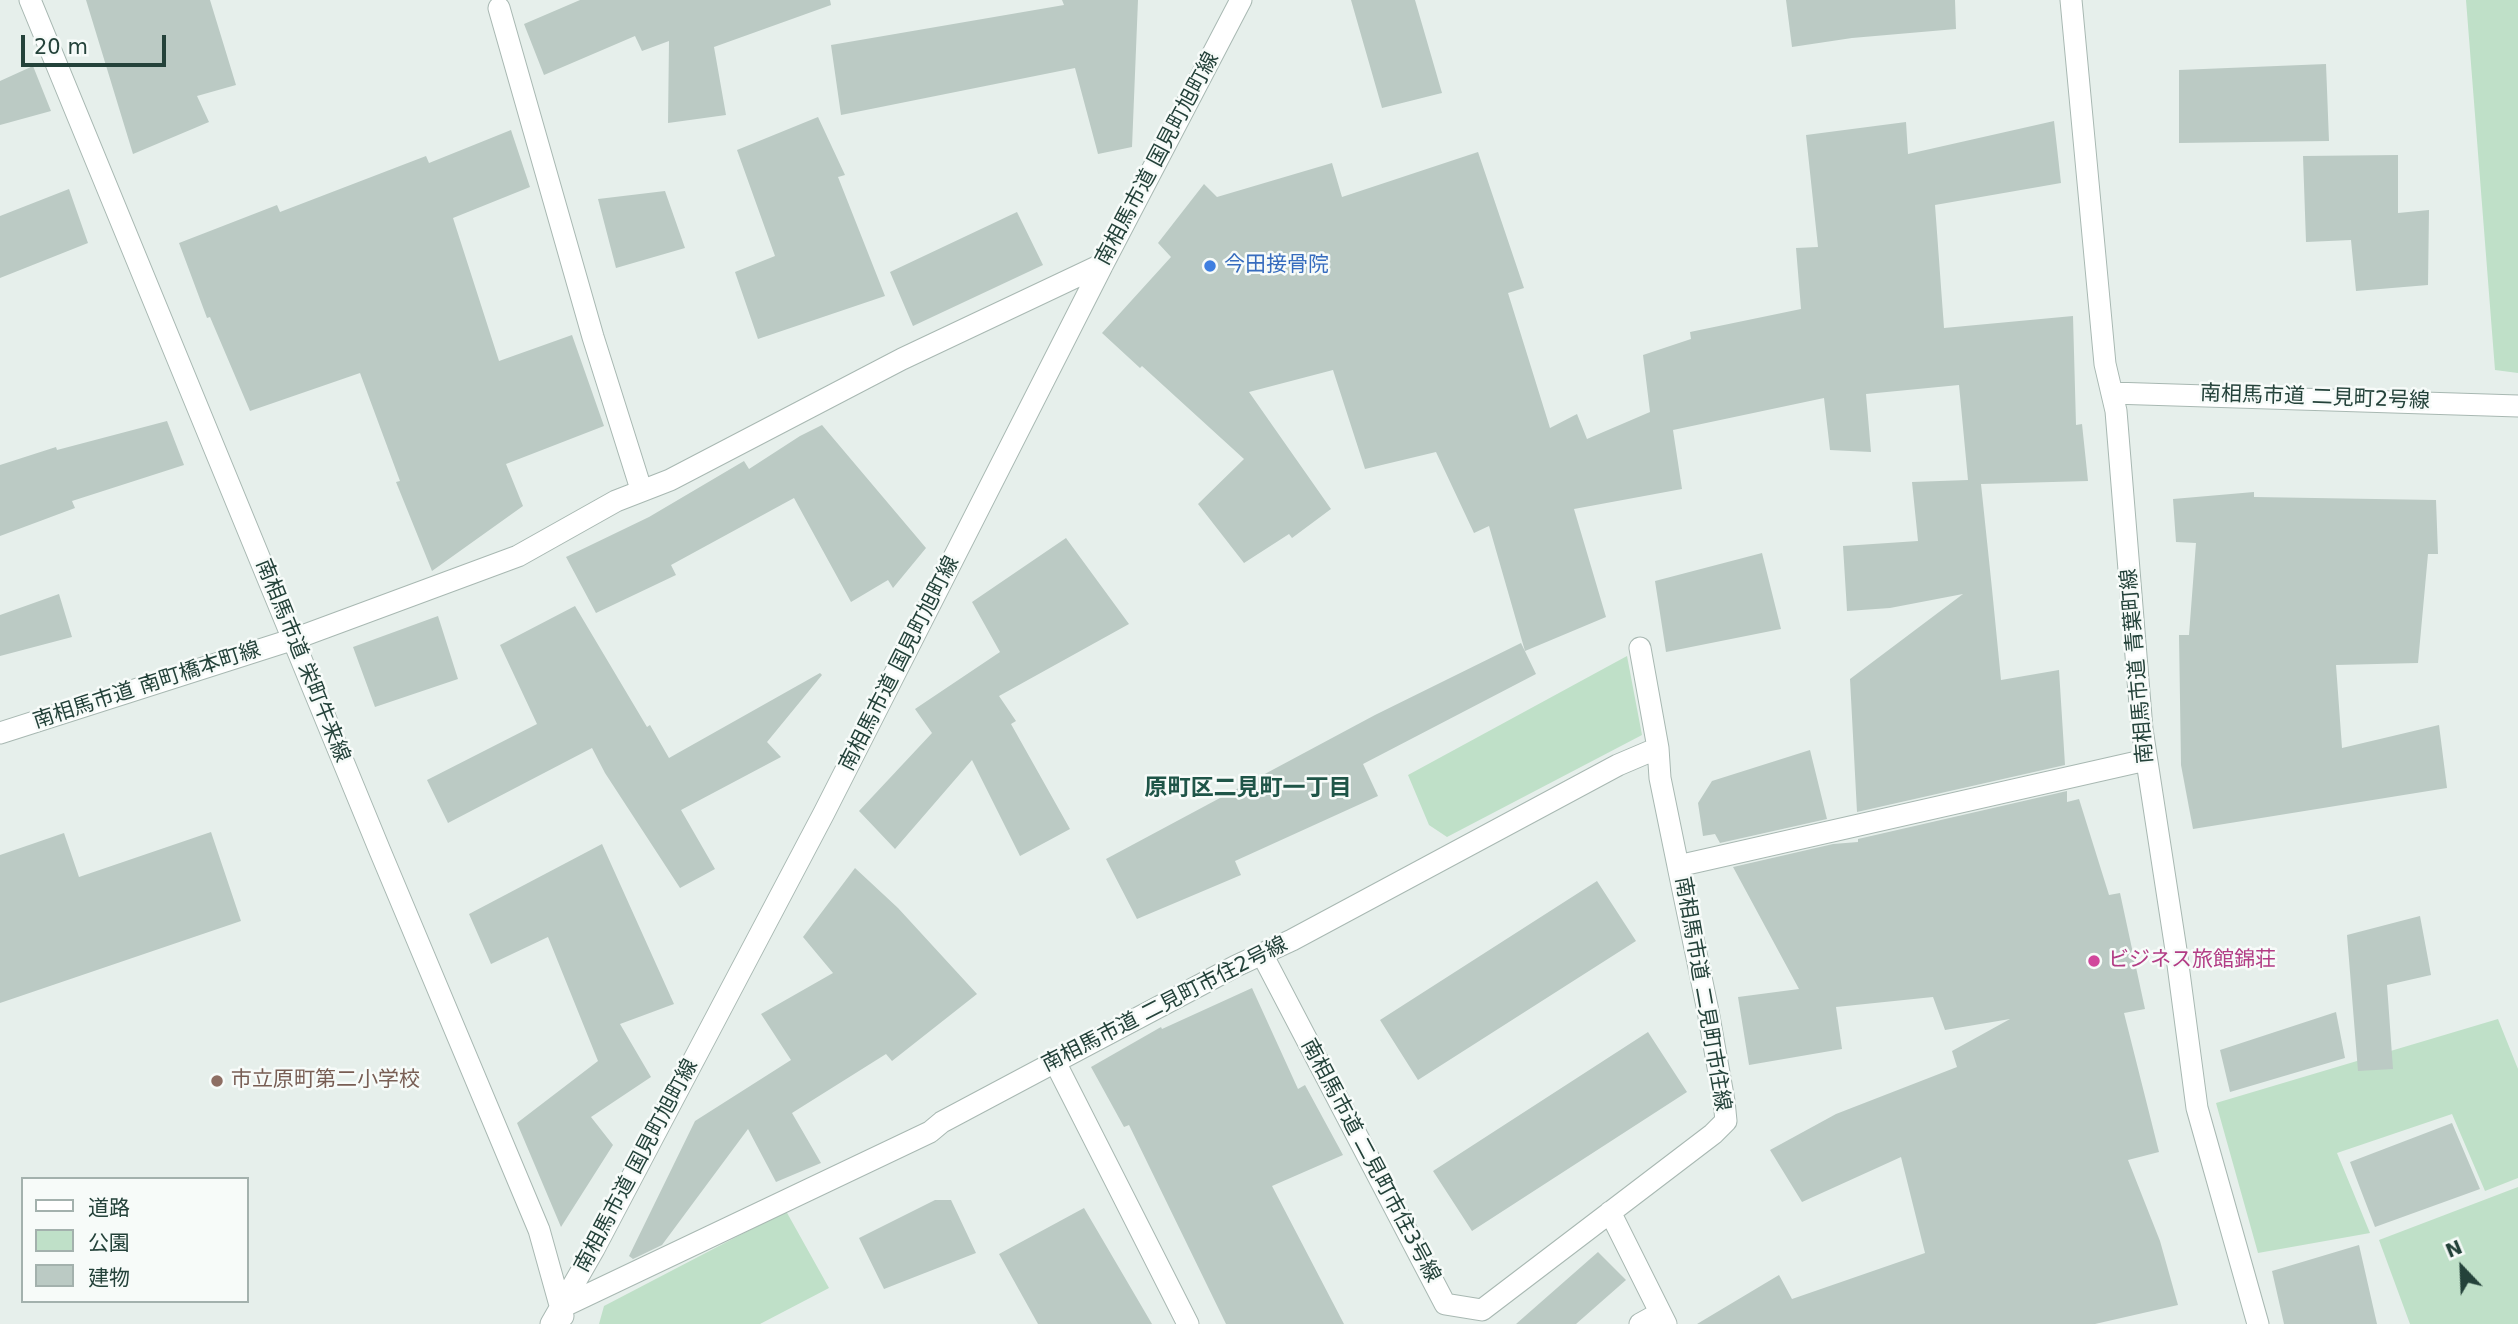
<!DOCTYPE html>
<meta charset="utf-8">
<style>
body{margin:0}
#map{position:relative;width:2518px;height:1324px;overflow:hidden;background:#e6efeb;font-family:"DejaVu Sans","Noto Sans JP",sans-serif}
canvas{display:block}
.legend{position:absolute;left:21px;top:1177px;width:228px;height:126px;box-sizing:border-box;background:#f7fbf9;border:2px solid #a3b1ad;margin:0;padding:9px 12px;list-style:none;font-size:21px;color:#24423a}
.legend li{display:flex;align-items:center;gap:14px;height:35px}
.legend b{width:35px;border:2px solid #a3b1ad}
.north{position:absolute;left:2427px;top:1233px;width:70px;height:70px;-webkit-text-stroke:5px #f7fbf9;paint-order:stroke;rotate:337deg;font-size:19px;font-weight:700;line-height:28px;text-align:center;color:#24423a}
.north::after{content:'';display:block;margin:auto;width:24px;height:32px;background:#24423a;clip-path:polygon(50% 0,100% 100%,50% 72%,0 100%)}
.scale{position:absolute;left:21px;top:35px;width:145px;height:32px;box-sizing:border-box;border:4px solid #24423a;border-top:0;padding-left:9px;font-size:21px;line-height:24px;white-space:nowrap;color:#24423a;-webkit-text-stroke:5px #f7fbf9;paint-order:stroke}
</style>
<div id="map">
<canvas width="2518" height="1324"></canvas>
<ul class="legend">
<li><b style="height:9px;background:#fff"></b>道路</li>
<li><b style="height:19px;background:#bfe0c8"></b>公園</li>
<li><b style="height:19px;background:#bbcac4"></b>建物</li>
</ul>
<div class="north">N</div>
<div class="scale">20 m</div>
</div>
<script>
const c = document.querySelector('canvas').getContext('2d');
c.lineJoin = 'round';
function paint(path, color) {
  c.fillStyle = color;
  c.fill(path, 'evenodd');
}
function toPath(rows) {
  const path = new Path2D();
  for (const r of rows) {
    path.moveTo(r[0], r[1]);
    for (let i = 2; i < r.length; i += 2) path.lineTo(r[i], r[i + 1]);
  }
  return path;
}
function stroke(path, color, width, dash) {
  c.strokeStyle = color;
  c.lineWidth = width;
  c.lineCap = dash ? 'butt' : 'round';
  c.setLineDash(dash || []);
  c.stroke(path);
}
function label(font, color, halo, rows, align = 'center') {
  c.font = font + ' "DejaVu Sans","Noto Sans JP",sans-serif';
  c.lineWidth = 5;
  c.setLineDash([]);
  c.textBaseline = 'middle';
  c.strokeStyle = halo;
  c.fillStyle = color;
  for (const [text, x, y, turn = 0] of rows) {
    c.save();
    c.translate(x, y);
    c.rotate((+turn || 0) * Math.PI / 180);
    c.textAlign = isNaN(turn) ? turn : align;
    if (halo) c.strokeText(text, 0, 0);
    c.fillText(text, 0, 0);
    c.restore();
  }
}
paint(toPath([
 [2466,0,2518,0,2518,373,2495,370],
 [1627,656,1642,735,1447,837,1429,825,1408,775],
 [2498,1019,2518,1069,2518,1178,2485,1191,2452,1114,2337,1153,2370,1233,2258,1253,2216,1103],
 [2518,1187,2518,1324,2410,1324,2379,1240],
 [786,1211,829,1288,760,1324,599,1324,604,1306]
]), '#bfe0c8');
paint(toPath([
 [86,0,210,0,236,85,197,96,209,122,133,154],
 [580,0,830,0,831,5,714,47,726,115,668,123,669,41,642,51,635,36,544,75,524,24],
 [1062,0,1138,0,1132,147,1098,154,1075,68,841,115,831,45,1064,5],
 [1351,0,1415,0,1442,93,1382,108],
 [1786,0,1955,0,1956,29,1852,38,1792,47],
 [2326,64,2329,141,2179,143,2179,70],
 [33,66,51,111,0,125,0,81],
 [818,117,845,175,838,177,885,296,758,339,735,272,775,256,737,150],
 [2054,121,2061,183,1935,205,1944,328,2073,316,2076,425,2082,424,2088,481,1981,484,1992,589,1987,589,1992,589,2001,680,2059,670,2065,765,1857,812,1850,679,1963,594,1890,608,1847,611,1843,546,1918,541,1912,482,1968,480,1959,385,1866,394,1871,452,1830,450,1824,398,1673,430,1682,489,1574,509,1606,617,1525,651,1489,526,1474,533,1436,452,1365,469,1333,370,1249,392,1331,509,1292,538,1289,534,1244,563,1198,504,1244,459,1142,366,1140,368,1102,333,1171,257,1158,243,1204,184,1217,197,1332,163,1342,197,1478,152,1524,288,1508,293,1550,428,1577,414,1587,439,1650,412,1643,355,1691,339,1690,332,1801,309,1796,248,1818,247,1806,135,1906,122,1908,154],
 [511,130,530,187,453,218,499,361,572,335,604,426,506,464,523,506,432,571,396,482,400,481,360,373,250,411,210,317,207,318,179,243,277,205,280,212,426,156,429,163],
 [2398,155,2398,213,2429,210,2428,285,2356,291,2351,240,2306,242,2303,156],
 [69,189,88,243,0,278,0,216],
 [665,191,685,248,616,268,598,199],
 [1017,212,1043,265,913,326,890,272],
 [167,421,184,465,72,501,75,508,0,536,0,465,56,447,57,450],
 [822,425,926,548,893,588,888,580,851,602,794,498,671,565,676,575,596,613,566,557,649,517,744,461,749,469,800,436],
 [2254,492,2254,497,2436,500,2438,554,2428,554,2418,663,2336,665,2342,748,2439,725,2447,788,2193,829,2181,765,2179,635,2189,635,2196,543,2176,542,2173,499],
 [1066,538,1129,624,999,696,1016,721,1011,724,1070,829,1020,856,972,760,895,849,859,811,932,733,915,709,1000,652,972,602],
 [1762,553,1781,629,1666,652,1655,581],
 [59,594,72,637,0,656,0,615],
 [575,606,647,727,650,725,669,758,820,673,822,675,767,742,781,757,681,810,715,869,680,888,605,773,592,748,448,823,427,780,537,724,500,645],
 [438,616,458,679,375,707,353,647],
 [1521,643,1536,674,1363,764,1378,796,1235,861,1241,875,1137,919,1106,859,1375,715],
 [1810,750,1827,819,1720,843,1715,834,1703,836,1698,803,1712,781],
 [2067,791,2067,802,2079,799,2109,895,2120,893,2145,1009,2124,1013,2159,1152,2128,1160,2160,1241,2178,1305,2095,1324,1697,1324,1779,1275,1792,1299,1925,1253,1901,1157,1802,1202,1770,1150,1836,1114,1957,1067,1952,1051,2010,1019,1945,1030,1933,997,1836,1007,1842,1049,1749,1065,1738,997,1799,989,1733,867,1833,844,1858,842,1858,839],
 [211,832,241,921,0,1003,0,855,64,833,79,877],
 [602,844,674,1004,620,1024,651,1077,591,1117,613,1145,561,1227,517,1123,598,1061,548,937,491,964,469,914],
 [855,868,898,908,977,994,892,1061,886,1054,792,1113,821,1163,776,1182,748,1129,662,1245,633,1259,629,1256,695,1121,791,1060,761,1014,833,973,803,937],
 [1597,881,1636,941,1418,1080,1380,1020],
 [2420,916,2431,975,2387,985,2393,1069,2358,1071,2347,935],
 [1252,988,1298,1089,1305,1085,1343,1155,1272,1186,1344,1324,1226,1324,1129,1125,1124,1127,1091,1067,1161,1027,1162,1029],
 [2336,1012,2345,1058,2230,1092,2220,1050],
 [1648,1032,1687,1092,1472,1231,1433,1171],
 [2452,1123,2480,1189,2375,1227,2350,1162],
 [935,1200,951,1200,976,1253,884,1289,859,1238],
 [1084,1208,1152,1324,1038,1324,999,1254],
 [2359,1245,2377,1324,2284,1324,2272,1271],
 [1598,1252,1626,1280,1576,1324,1516,1324]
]), '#bbcac4');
const minor = toPath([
 [30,0,380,851,539,1230,563,1316],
 [2071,0,2105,364,2116,411,2142,729,2176,950,2197,1108,2258,1324],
 [499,8,593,337,641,489],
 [2112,393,2518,406],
 [1640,648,1658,748],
 [0,733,294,639,518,556,616,501,670,480,902,359,1103,264],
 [1262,954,1445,1304,1482,1310,1713,1134,1726,1121,1724,1101,1708,1011,1678,866,2146,760],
 [1055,1062,1188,1324],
 [1610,1212,1666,1324],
 [560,1308,930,1132,942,1122,1036,1072,1236,966,1292,940,1618,765,1658,748,1660,778,1678,866],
 [551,1324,594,1249,824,813,1103,264,1241,0],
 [1640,1324,1660,1313]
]);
stroke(minor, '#a8b8b2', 23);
stroke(minor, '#fff', 21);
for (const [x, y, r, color] of [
 [1210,266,7,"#3f7fe0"],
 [2094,961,7,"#d1479c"],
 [217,1081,7,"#8d6e63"]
]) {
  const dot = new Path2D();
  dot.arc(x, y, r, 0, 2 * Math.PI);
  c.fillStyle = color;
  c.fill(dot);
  stroke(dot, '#f7fbf9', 2.5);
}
label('21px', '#24423a', '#f7fbf9', [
 ["南相馬市道 国見町旭町線",1158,159,-62],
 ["南相馬市道 二見町2号線",2315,398,2],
 ["南相馬市道 栄町牛来線",302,661,68],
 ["南相馬市道 国見町旭町線",900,664,-63],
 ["南相馬市道 青葉町線",2138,666,-95],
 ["南相馬市道 南町橋本町線",147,686,-18],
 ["南相馬市道 二見町市住線",1702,994,80],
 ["南相馬市道 二見町市住2号線",1165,1005,-27],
 ["南相馬市道 二見町市住3号線",1370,1161,62],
 ["南相馬市道 国見町旭町線",637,1166,-62]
]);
label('21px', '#366cbe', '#f7fbf9', [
 ["今田接骨院",1224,266]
], 'left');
label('21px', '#b23c85', '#f7fbf9', [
 ["ビジネス旅館錦荘",2108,961]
], 'left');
label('21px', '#785e54', '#f7fbf9', [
 ["市立原町第二小学校",231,1081]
], 'left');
label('bold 23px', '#1f5548', '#f7fbf9', [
 ["原町区二見町一丁目",1248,789]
]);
</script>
